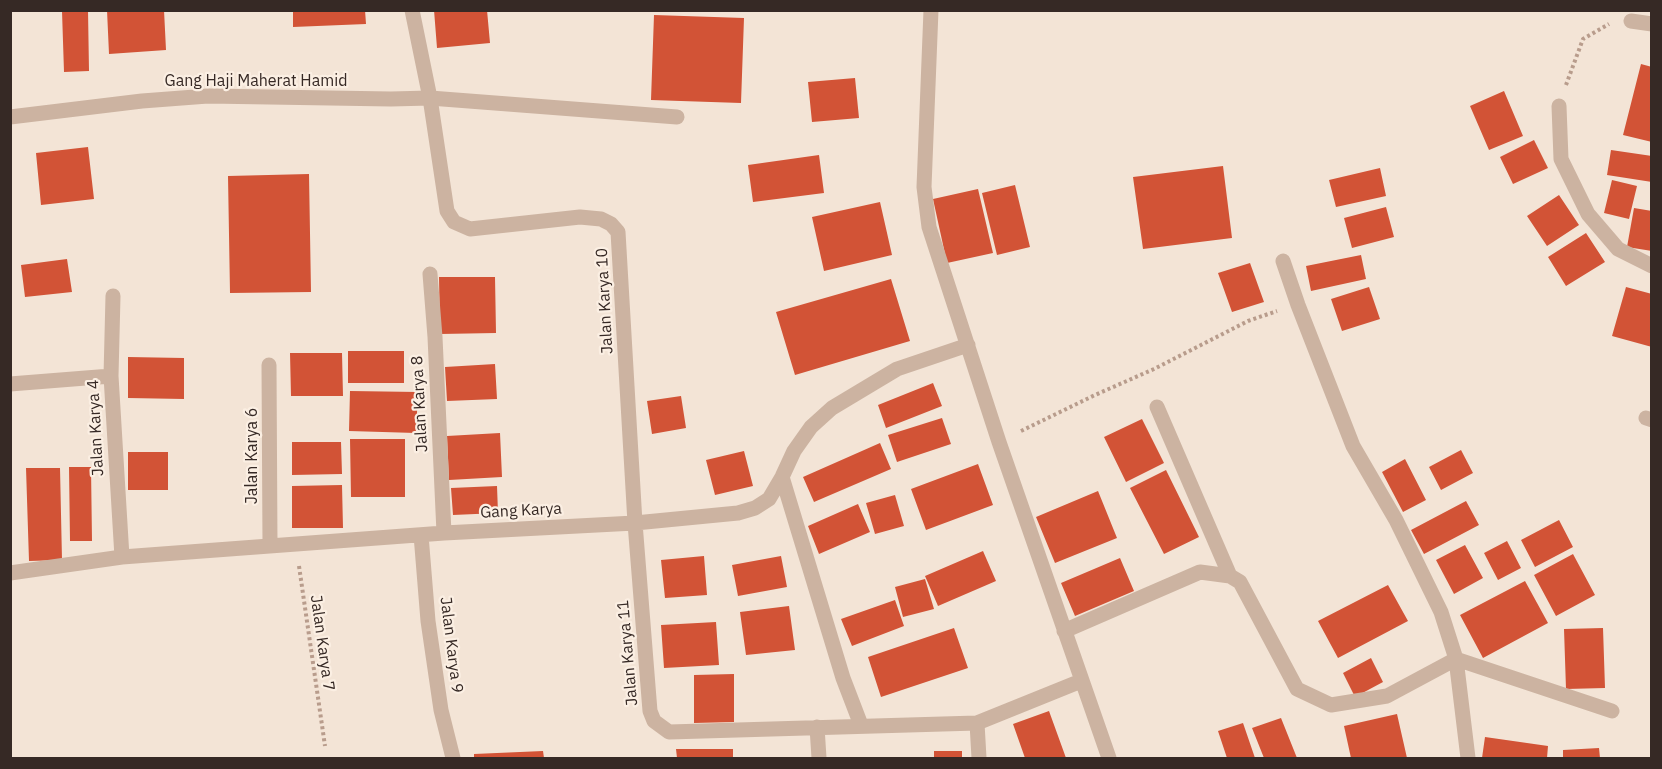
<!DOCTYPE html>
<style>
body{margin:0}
#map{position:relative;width:1662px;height:769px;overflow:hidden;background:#f3e4d6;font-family:"IBM Plex Sans",sans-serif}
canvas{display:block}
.frame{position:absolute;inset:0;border:12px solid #362925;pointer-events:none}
</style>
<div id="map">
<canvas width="1662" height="769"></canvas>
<div class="frame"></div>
</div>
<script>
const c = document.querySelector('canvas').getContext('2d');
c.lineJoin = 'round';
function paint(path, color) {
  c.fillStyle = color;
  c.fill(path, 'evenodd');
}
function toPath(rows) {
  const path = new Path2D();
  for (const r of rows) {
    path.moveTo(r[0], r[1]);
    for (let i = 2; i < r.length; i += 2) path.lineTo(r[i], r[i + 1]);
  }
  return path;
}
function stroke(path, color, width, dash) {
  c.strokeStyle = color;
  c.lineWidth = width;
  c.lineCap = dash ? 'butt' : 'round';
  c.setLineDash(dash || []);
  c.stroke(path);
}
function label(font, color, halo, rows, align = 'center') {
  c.font = font + ' "IBM Plex Sans",sans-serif';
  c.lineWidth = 4.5;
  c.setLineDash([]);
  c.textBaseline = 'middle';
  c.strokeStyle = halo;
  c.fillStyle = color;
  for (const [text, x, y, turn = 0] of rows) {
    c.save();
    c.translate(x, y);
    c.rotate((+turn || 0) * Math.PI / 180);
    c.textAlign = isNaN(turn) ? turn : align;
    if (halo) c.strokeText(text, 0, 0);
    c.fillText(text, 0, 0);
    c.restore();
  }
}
paint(toPath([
 [88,10,89,71,64,72,62,11],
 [107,10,164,10,166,50,109,54],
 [293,10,365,10,366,24,293,27],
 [434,10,487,10,490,43,437,48],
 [654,15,744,18,741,103,651,100],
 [1641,64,1652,67,1652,142,1623,135],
 [855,78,859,118,812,122,808,82],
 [1504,91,1523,136,1489,150,1470,106],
 [1534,140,1548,168,1513,184,1500,157],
 [88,147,94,199,41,205,36,153],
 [1611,150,1652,156,1652,182,1607,175],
 [819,155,824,193,753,202,748,165],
 [1223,166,1232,238,1143,249,1133,177],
 [1380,168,1386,196,1336,207,1329,180],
 [309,174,311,292,230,293,228,176],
 [1612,180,1637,186,1629,219,1604,213],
 [1015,185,1030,247,997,255,982,193],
 [978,189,993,253,947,263,933,199],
 [1559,195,1579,225,1547,246,1527,216],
 [880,202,892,255,824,271,812,217],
 [1386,207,1394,237,1352,248,1344,218],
 [1634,208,1652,211,1652,251,1627,247],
 [1586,233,1605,262,1566,286,1548,257],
 [1361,255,1366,279,1311,291,1306,266],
 [67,259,72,292,25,297,21,265],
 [1250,263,1264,302,1232,312,1218,273],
 [439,277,495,277,496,333,440,334],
 [891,279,910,341,795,375,776,312],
 [1369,287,1380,319,1342,331,1331,299],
 [1626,287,1652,294,1652,347,1612,336],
 [348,351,404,351,404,383,348,383],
 [290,353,342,353,343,396,291,396],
 [128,357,184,358,184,399,128,398],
 [495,364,497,399,447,401,445,367],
 [933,383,942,406,886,428,878,405],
 [350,391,418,392,416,433,349,431],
 [681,396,686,428,652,434,647,401],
 [942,418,951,444,897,462,888,435],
 [1142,419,1164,463,1126,482,1104,437],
 [500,433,502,477,449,480,447,436],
 [350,439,405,439,405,497,351,497],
 [292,442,341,442,342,474,292,475],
 [880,443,891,469,814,502,803,477],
 [1461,450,1473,473,1441,490,1429,467],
 [744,451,753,486,715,495,706,460],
 [128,452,168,452,168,490,128,490],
 [1405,459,1426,500,1403,512,1382,472],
 [978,464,993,505,926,530,911,489],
 [69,467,91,467,92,541,70,541],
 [26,468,60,468,62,560,29,561],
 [1166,470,1199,537,1164,554,1130,488],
 [342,485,343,528,292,528,292,486],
 [497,486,498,513,453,515,451,488],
 [1098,491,1117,538,1055,563,1036,517],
 [895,495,904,526,875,534,866,503],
 [1466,501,1479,525,1424,554,1411,530],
 [858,504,870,532,819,554,808,526],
 [1559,520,1573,547,1535,567,1521,540],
 [1507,541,1521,568,1498,580,1484,553],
 [1465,545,1483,578,1454,594,1436,560],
 [983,551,996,581,938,606,925,576],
 [1573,554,1595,595,1556,616,1534,575],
 [704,556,707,595,665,598,661,560],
 [781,556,787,587,738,596,732,565],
 [1120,558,1134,591,1075,616,1061,583],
 [925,579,934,609,903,617,895,587],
 [1525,581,1548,623,1483,658,1460,615],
 [1388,585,1408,621,1338,658,1318,621],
 [895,600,904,626,852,646,841,619],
 [789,606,795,650,746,655,740,612],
 [716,622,719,665,664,668,661,625],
 [954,628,968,668,881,697,868,657],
 [1603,628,1605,688,1566,689,1564,629],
 [1371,658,1383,682,1355,697,1343,673],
 [734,674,734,722,694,723,694,675],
 [1049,711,1066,758,1025,758,1013,724],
 [1397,714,1407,758,1351,758,1344,726],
 [1281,718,1297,758,1264,758,1252,728],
 [1243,723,1255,758,1227,758,1218,731],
 [1485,737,1548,746,1547,758,1482,758],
 [1599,748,1600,758,1563,758,1563,750],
 [676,749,733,749,733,758,677,758],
 [543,751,544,758,474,758,474,754],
 [934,751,962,751,962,758,934,758]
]), '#d25336');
stroke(toPath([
 [1566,85,1583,39,1609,24],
 [1021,431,1095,395,1154,369,1248,321,1277,311],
 [299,566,325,746]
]), '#b89c8c', 4, [3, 3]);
stroke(toPath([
 [412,10,430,98,447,211,454,222,470,229,580,217,601,219,611,224,618,232,635,523,650,711,654,721,669,732,977,723,1081,681],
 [931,10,924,187,929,227,999,442,1109,758],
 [1631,21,1652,24],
 [1559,106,1561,159,1588,214,1618,249,1652,266],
 [10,117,142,101,208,96,391,99,430,98,677,117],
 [1283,261,1298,305,1353,446,1396,520,1441,612,1456,659,1468,758],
 [430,274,435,337,444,533],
 [113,296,111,376,122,557],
 [269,365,270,546],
 [10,384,111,376],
 [1157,407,1230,576],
 [1646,418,1652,420],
 [782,477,843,678,861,725],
 [421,535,428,621,441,710,453,758],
 [10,573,122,557,444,533,635,523,738,513,755,508,769,499,782,477,794,451,811,427,832,408,897,369,968,345],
 [1064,631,1200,572,1230,576,1240,582,1297,689,1331,705,1387,696,1456,659,1612,711],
 [977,723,979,758],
 [817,727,819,758]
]), '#ccb3a1', 15);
label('16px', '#362925', '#fbefe3', [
 ["Gang Haji Maherat Hamid",256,81],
 ["Jalan Karya 10",605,301,-93],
 ["Jalan Karya 8",420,404,-93],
 ["Jalan Karya 4",96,428,-93],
 ["Jalan Karya 6",252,456,-90],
 ["Gang Karya",521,511,-3],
 ["Jalan Karya 7",322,643,82],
 ["Jalan Karya 9",451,645,83],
 ["Jalan Karya 11",628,653,-95]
]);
</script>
